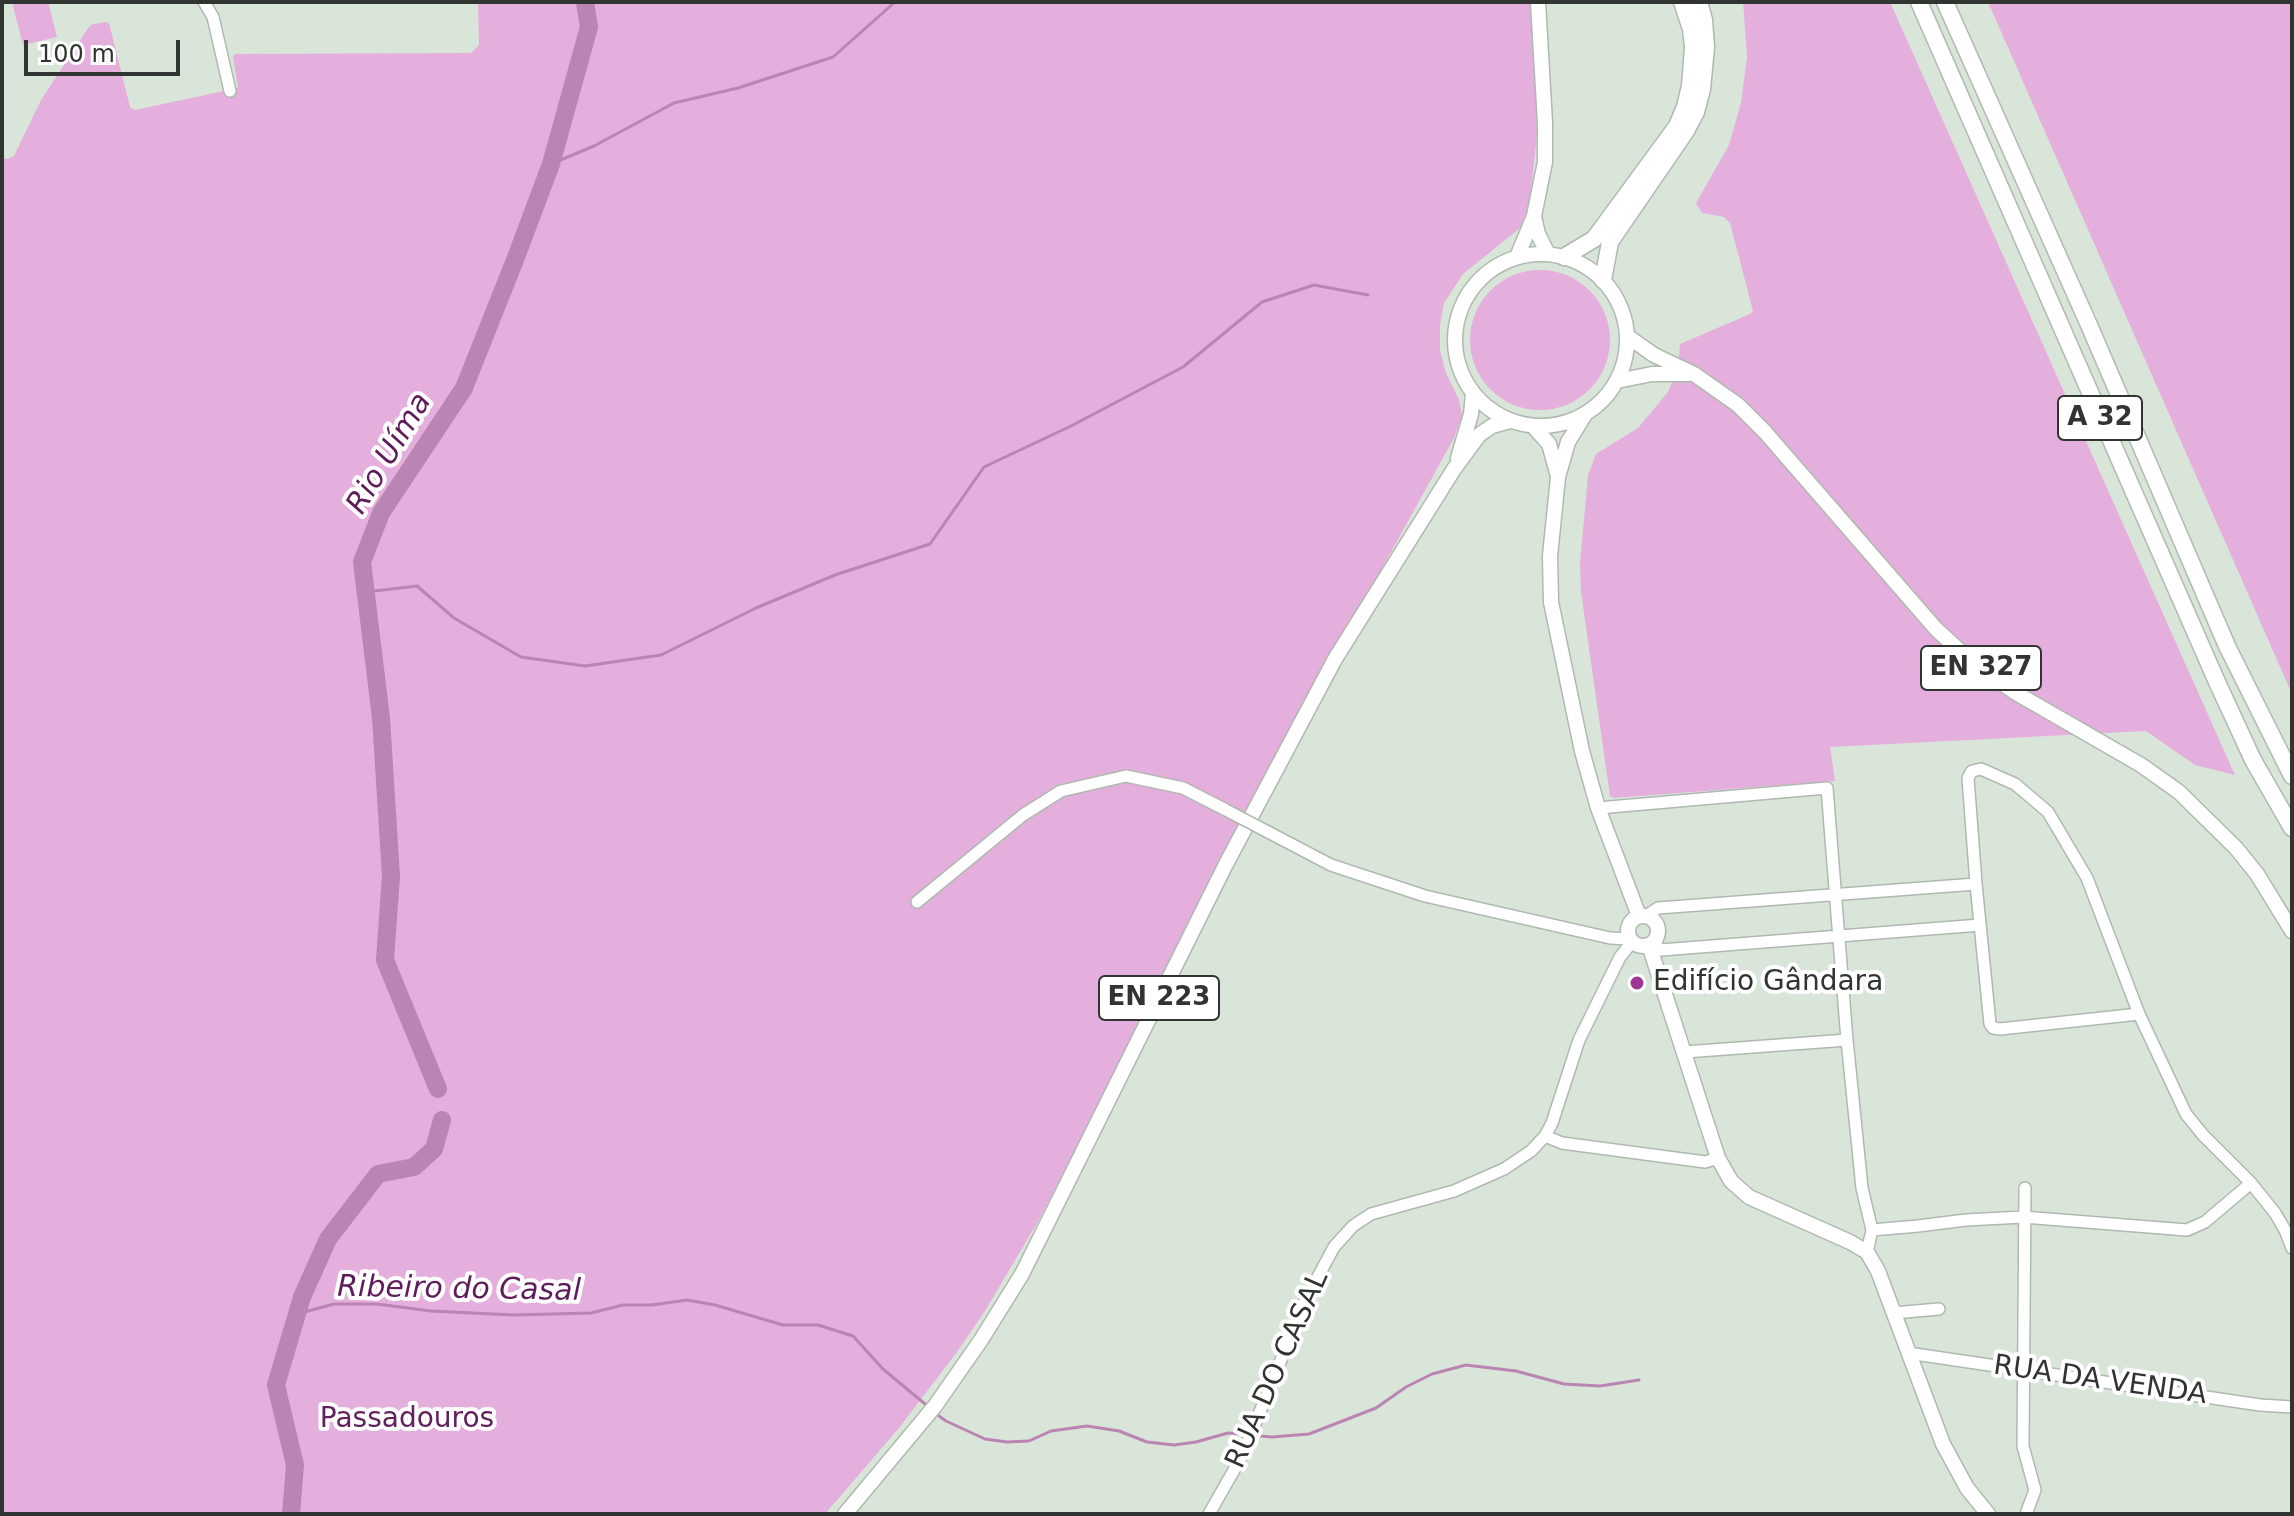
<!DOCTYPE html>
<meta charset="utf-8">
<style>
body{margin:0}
#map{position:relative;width:2294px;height:1516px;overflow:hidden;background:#dae5da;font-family:"DejaVu Sans",sans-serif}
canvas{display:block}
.frame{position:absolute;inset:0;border:4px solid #303531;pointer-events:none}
.scale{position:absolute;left:24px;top:40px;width:156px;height:36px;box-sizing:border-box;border:4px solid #303531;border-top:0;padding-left:10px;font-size:24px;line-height:28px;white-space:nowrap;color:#303531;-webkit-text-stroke:6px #fff;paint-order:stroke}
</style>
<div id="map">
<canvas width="2294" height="1516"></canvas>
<div class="frame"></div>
<div class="scale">100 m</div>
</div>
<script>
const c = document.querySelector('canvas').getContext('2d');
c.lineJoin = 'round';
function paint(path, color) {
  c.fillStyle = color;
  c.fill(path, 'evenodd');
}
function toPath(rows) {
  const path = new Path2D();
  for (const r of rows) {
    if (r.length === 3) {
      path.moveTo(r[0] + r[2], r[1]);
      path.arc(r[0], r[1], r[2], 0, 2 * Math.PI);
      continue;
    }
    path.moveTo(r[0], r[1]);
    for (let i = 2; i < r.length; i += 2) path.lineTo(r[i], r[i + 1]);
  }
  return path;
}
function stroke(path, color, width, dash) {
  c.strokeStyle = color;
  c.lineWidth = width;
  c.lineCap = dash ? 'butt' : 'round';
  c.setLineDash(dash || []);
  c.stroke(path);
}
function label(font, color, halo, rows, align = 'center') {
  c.font = font + ' "DejaVu Sans",sans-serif';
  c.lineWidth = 8;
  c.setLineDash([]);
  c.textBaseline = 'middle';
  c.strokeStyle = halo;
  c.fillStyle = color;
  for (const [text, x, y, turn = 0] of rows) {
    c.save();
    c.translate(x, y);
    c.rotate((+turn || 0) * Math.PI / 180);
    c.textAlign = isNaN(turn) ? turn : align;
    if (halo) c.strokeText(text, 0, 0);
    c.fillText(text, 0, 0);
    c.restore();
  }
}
paint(toPath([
 [12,2,48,2,57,37,23,45],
 [478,2,1533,2,1537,134,1530,201,1520,228,1463,274,1444,303,1440,325,1440,351,1446,373,1459,400,1462,415,1454,438,1247,813,1040,1218,985,1311,957,1352,899,1428,825,1514,2,1514,2,158,8,159,14,156,41,100,89,27,93,24,106,22,109,23,130,107,135,110,238,88,233,57,235,54,471,53,479,45],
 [1743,2,1890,2,2235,775,2195,765,2146,731,1830,747,1835,781,1614,798,1610,796,1581,592,1580,564,1588,475,1596,454,1638,428,1668,392,1678,368,1680,344,1750,314,1753,311,1730,223,1724,217,1702,213,1696,203,1729,145,1741,103,1747,57],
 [1988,2,2292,2,2292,694],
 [1540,340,70]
]), '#e4aedd');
stroke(toPath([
 [551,164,594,146,674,103,738,88,833,57,895,2],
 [366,592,417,586,454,618,521,657,585,666,661,655,756,608,835,575,930,544,984,467,1071,426,1183,367,1262,302,1314,285,1368,295],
 [297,1314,334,1304,377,1304,431,1311,514,1315,591,1313,623,1305,652,1305,687,1300,715,1305,783,1325,818,1325,853,1336,883,1369,925,1404],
 [939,1416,946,1421,985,1439,1007,1442,1029,1441,1051,1431,1087,1426,1119,1431,1147,1442,1174,1445,1196,1442,1228,1433,1243,1434],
 [1261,1436,1272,1437,1309,1434,1376,1408,1406,1387,1432,1374,1466,1365,1516,1371,1564,1384,1600,1386,1639,1380]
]), '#ba84b3', 3);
stroke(toPath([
 [438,1089,385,960,391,876,381,718,362,562,381,513,464,388,515,260,551,164,589,27,585,2],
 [291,1514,295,1465,276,1385,302,1297,328,1239,378,1174,414,1167,434,1149,442,1120]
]), '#ba84b3', 18);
const minor = toPath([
 [204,2,213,17,230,91],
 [1598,808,1827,788,1847,1040,1862,1188,1872,1230,1867,1252],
 [1268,832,1331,865,1425,896,1610,938,1629,939],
 [917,902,1023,815,1061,791,1126,776,1183,788,1226,810],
 [1646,916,1658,908,1976,884],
 [1653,943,1661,950,1980,925],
 [2139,1014,2000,1029,1993,1028,1990,1024,1976,884,1968,778,1972,771,1981,769,2015,784,2048,812,2087,878,2139,1014,2186,1114,2203,1135,2251,1183,2275,1213,2285,1230,2292,1248],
 [1685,1052,1847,1040],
 [1545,1136,1562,1143,1705,1162,1718,1158],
 [2025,1188,2023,1446,2035,1490,2026,1514],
 [1872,1230,1918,1226,1966,1220,2023,1217,2187,1230,2205,1222,2251,1183],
 [1893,1313,1939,1309],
 [1908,1353,2260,1405,2292,1407],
 [1209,1514,1242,1456,1305,1301,1334,1247,1353,1226,1371,1214,1454,1191,1504,1169,1531,1151,1545,1136,1552,1123,1579,1040,1620,957,1632,942]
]);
const major = toPath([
 [1534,216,1538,234,1548,254],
 [1541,340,86],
 [1517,257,1534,216,1545,162,1545,123,1538,2],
 [1627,336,1654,355,1694,374,1738,405,1765,432,1936,629,1973,663,2016,693,2141,765,2179,792,2236,848,2257,874,2292,931],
 [1617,381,1652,374,1689,374],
 [1584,416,1568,442,1558,477,1550,556,1551,602,1582,751,1598,808,1639,916],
 [1533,426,1549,444,1557,473],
 [1458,458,1471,414,1473,394],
 [1643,931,15],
 [1649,945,1718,1158,1731,1181,1749,1197,1850,1242,1867,1252,1878,1271,1943,1444,1967,1488,1988,1514],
 [845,1514,935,1406,981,1340,1022,1274,1226,864,1335,659,1454,469,1479,435,1492,426,1510,421]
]);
const highway = toPath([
 [1919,2,2217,682,2253,760,2292,828],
 [1945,2,2089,325,2227,646,2292,776],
 [1564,257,1594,239,1677,126,1685,107,1690,86,1693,47,1691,29,1682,2],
 [1603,280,1610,242,1686,131,1696,112,1702,89,1706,47,1704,20,1699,2]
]);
stroke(minor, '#afb9af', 14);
stroke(major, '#afb9af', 17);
stroke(highway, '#afb9af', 19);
stroke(minor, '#fff', 11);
stroke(major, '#fff', 14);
stroke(highway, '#fff', 16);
const minorBridge = toPath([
 [1226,810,1268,832]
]);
stroke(minorBridge, '#afb9af', 14, []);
stroke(minorBridge, '#fff', 11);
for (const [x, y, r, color] of [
 [1637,983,8,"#9d3496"]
]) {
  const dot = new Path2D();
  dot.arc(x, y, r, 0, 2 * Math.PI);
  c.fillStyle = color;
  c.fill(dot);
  stroke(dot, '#fff', 3);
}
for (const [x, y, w] of [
 [2100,418,84],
 [1981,668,120],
 [1159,998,120]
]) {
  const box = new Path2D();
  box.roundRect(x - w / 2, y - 22, w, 44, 6);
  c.fillStyle = '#fff';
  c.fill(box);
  stroke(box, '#303531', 2);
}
label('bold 26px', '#303531', null, [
 ["A 32",2100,418],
 ["EN 327",1981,668],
 ["EN 223",1159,998]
]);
label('28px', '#303531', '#fff', [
 ["Edifício Gândara",1653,983]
], 'left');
label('28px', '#303531', '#fff', [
 ["RUA DO CASAL",1278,1370,-66],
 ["RUA DA VENDA",2100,1381,8]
]);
label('28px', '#62215d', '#fff', [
 ["Passadouros",407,1420]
]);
label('italic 30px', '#5e1d5a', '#fff', [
 ["Rio Uíma",390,454,-59],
 ["Ribeiro do Casal",459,1290,1]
]);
</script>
